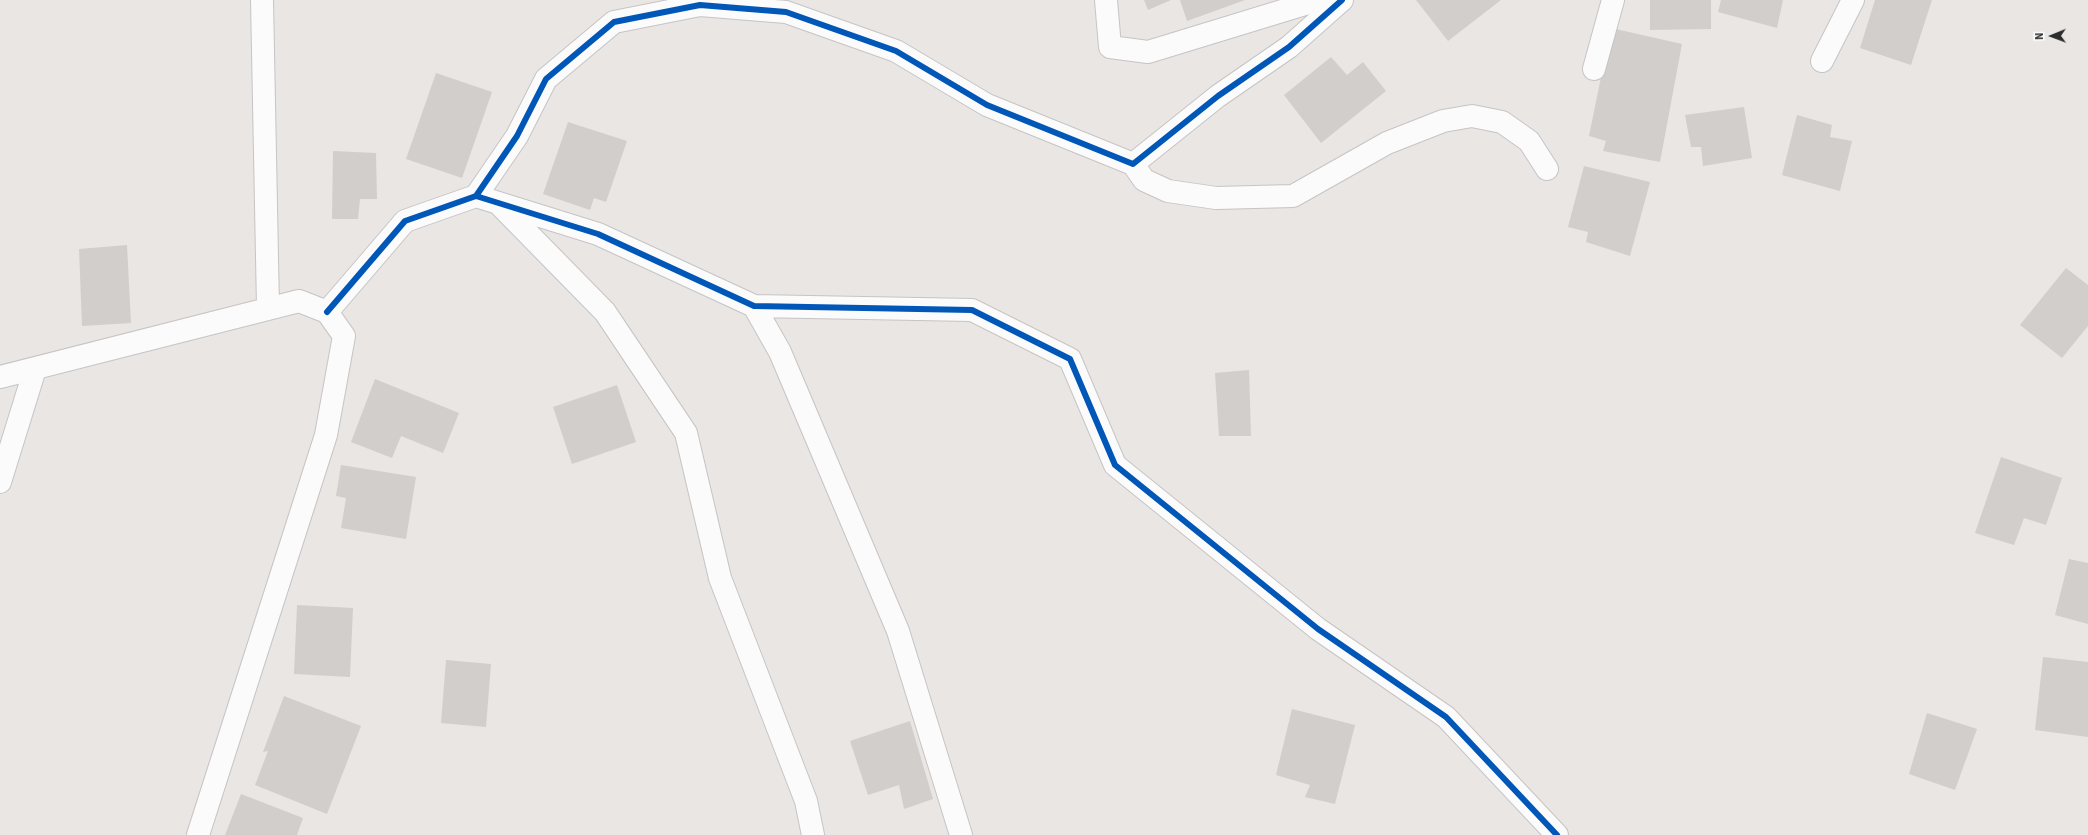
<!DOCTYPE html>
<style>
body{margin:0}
#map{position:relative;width:2088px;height:835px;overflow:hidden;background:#e9e6e3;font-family:"Source Sans 3",sans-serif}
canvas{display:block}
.north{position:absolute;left:2032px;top:16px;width:40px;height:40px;-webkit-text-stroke:3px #fff;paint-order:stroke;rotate:269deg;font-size:11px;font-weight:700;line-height:16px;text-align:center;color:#2c2c2c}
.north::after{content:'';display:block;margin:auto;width:14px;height:18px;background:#2c2c2c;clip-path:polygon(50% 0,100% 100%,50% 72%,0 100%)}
</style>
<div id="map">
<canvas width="2088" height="835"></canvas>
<div class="north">N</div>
</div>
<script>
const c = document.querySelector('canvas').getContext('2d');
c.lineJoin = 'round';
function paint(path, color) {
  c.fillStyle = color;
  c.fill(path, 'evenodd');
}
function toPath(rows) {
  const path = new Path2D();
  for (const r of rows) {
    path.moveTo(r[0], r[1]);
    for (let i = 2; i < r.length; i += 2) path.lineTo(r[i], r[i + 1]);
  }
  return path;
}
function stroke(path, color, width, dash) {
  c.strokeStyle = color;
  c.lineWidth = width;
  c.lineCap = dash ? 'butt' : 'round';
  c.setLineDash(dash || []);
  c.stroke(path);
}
paint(toPath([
 [1144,0,1171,0,1148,10],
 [1180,0,1245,0,1187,21],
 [1416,0,1501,0,1448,41],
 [1650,0,1711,0,1711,29,1650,30],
 [1721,0,1783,0,1777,28,1718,12],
 [1875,0,1932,0,1911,65,1860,48],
 [1611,28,1682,44,1660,162,1603,151,1606,141,1589,136],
 [1331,57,1347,75,1363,62,1386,91,1321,143,1284,95],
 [436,73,492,92,462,178,406,159],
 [1744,107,1752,158,1703,166,1701,147,1691,147,1685,115],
 [1797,115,1832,125,1830,137,1852,141,1840,191,1782,175],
 [568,122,627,141,606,202,594,198,590,210,543,194],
 [333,151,376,153,377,199,360,199,358,219,332,219],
 [1584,166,1650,182,1630,256,1586,242,1588,232,1568,227],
 [127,245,131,323,82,326,79,249],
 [2066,268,2088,285,2088,326,2062,358,2020,325],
 [1249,370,1251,436,1219,436,1215,373],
 [375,379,459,413,443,453,401,436,392,458,351,442],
 [617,385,636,442,572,464,553,407],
 [2001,457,2062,478,2046,525,2024,518,2014,545,1975,533],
 [341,465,416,477,406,539,341,528,346,498,336,496],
 [2069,559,2088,563,2088,624,2055,615],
 [297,605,353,608,350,677,294,674],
 [2043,657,2088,662,2088,737,2035,730],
 [446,660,491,664,486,727,441,723],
 [284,696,361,726,327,814,255,785,268,751,263,752],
 [1292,709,1355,725,1335,804,1305,797,1310,785,1276,775],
 [1927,713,1977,729,1955,790,1909,774],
 [910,721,933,799,904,809,899,785,868,795,850,741],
 [241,794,303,818,297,835,225,835]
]), '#d1cecc');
const street = toPath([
 [262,0,268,308],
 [1106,0,1110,47,1148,52,1318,0],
 [1822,61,1853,0],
 [1594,69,1613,0],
 [1133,164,1144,180,1168,191,1216,198,1293,196,1387,143,1443,121,1472,116,1502,122,1529,141,1547,169],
 [476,196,598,234,754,306,972,310,1070,359,1115,465,1318,629,1446,717,1557,835],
 [501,206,605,312,686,433,720,578,806,801,813,835],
 [754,306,780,352,898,631,961,835],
 [327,312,405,221,476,196,517,136,546,79,614,22,700,5,786,12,896,51,987,105,1133,164,1218,96,1289,47,1342,0],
 [0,377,299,301,327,312,344,336,326,435,198,835],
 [0,482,35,369]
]);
stroke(street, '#c6c4c5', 24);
stroke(street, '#fcfbfb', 22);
stroke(toPath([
 [476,196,598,234,754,306,972,310,1070,359,1115,465,1318,629,1446,717,1557,835],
 [327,312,405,221,476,196,517,136,546,79,614,22,700,5,786,12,896,51,987,105,1133,164,1218,96,1289,47,1342,0]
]), '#0057b8', 6);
</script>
